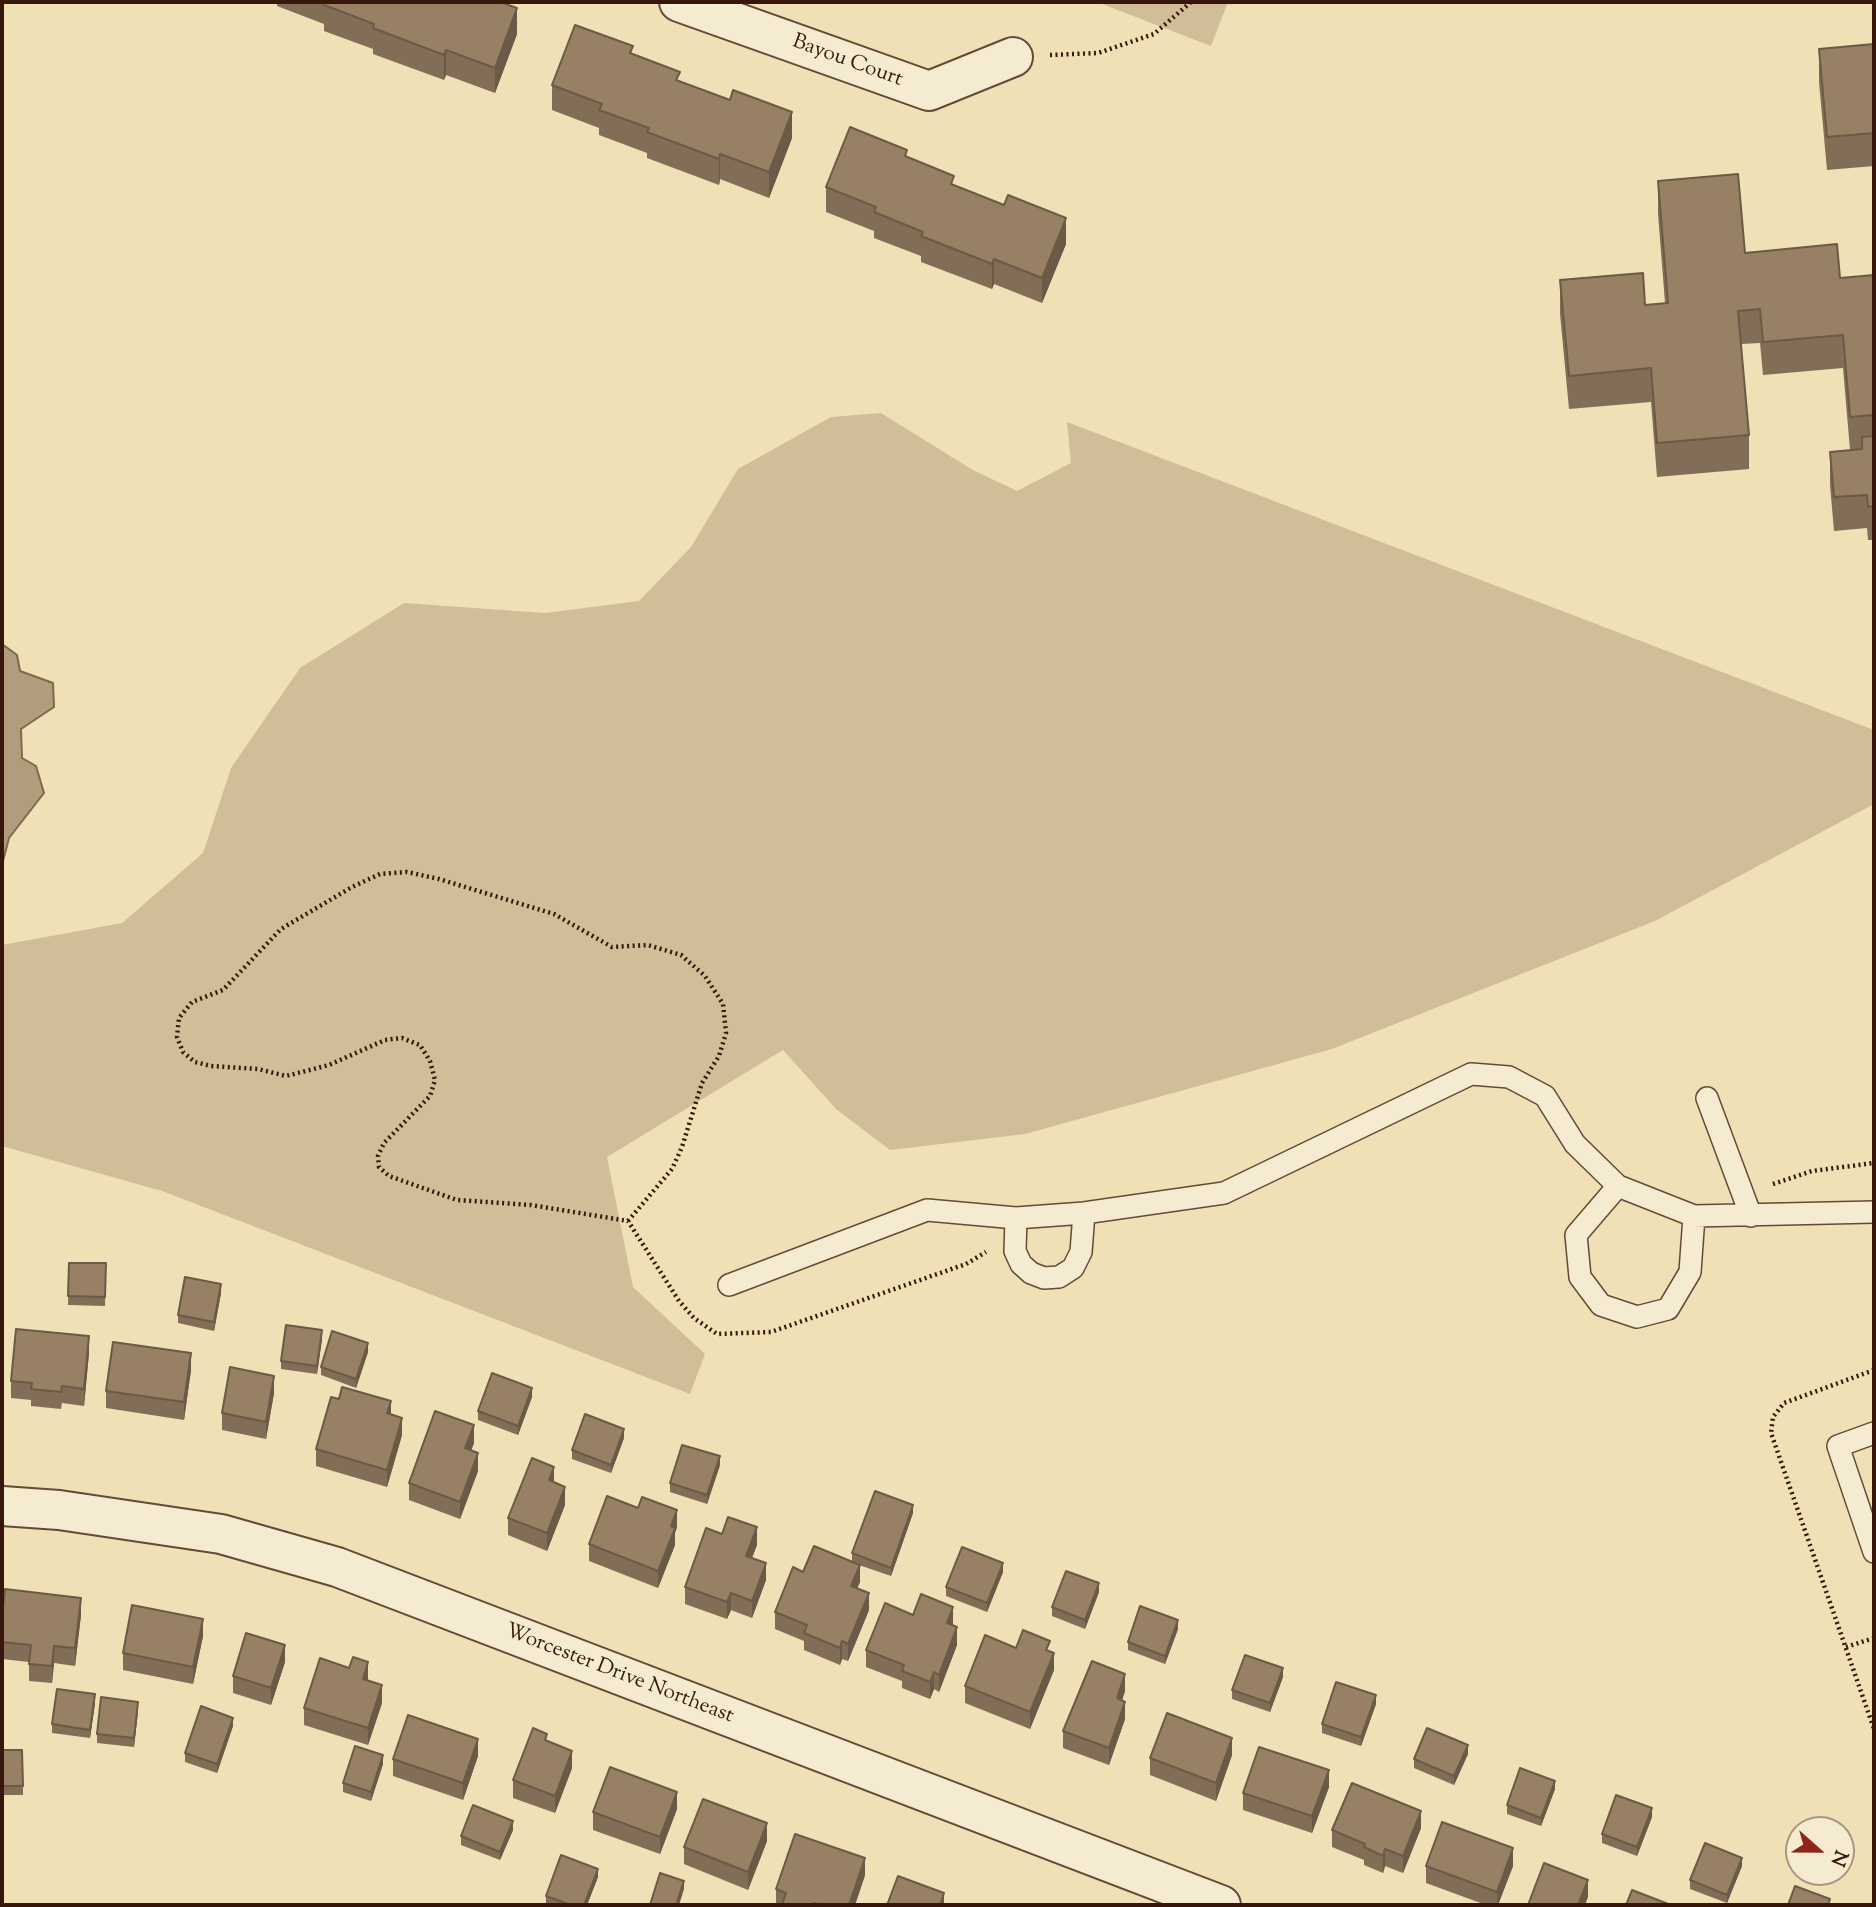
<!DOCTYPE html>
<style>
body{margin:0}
#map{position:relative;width:1876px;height:1907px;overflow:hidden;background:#f0e0b6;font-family:"Sorts Mill Goudy",serif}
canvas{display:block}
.frame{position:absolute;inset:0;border:4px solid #37170b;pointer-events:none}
.north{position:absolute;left:1785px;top:1816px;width:70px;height:70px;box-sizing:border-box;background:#f5ebd0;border:2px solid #a99681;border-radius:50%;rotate:111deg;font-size:19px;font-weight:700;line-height:28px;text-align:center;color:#37170b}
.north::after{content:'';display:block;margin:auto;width:24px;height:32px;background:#8f2418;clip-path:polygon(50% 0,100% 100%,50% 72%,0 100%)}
</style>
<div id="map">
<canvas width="1876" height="1907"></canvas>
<div class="frame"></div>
<div class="north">N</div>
</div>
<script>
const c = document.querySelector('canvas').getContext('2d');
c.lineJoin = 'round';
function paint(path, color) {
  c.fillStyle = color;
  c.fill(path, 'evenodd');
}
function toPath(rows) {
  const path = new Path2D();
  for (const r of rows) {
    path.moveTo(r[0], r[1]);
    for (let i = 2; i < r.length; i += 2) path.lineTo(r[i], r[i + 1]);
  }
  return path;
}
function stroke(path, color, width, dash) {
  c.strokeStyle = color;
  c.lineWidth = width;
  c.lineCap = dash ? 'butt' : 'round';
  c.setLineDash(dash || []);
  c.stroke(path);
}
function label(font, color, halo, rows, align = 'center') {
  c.font = font + ' "Sorts Mill Goudy",serif';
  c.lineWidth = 5;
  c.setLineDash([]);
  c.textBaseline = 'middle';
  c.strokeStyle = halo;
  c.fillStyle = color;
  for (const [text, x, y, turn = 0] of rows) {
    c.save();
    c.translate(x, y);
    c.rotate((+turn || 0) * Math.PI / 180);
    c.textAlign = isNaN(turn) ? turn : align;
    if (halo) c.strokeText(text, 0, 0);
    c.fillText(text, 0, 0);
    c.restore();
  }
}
paint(toPath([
 [1097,2,1228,2,1211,46],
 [881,413,971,469,1017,491,1071,463,1067,422,1874,730,1874,804,1655,921,1332,1049,1025,1134,890,1150,836,1109,783,1050,607,1157,633,1287,705,1354,690,1394,162,1191,2,1146,2,945,122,923,203,853,231,768,300,668,404,603,545,613,639,601,691,547,738,469,831,417]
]), '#d1be99');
const water = toPath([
 [2,644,17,655,20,671,53,683,54,707,21,729,22,758,36,766,44,793,9,838,2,865,2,644]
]);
paint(water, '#b19c7c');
stroke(water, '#80674f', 2);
const service = toPath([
 [1707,1098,1751,1216],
 [1618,1186,1576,1235,1580,1277,1601,1305,1637,1317,1668,1309,1690,1272,1694,1216],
 [1016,1218,1015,1251,1021,1264,1031,1273,1044,1278,1059,1277,1073,1268,1081,1252,1084,1213],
 [729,1285,927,1210,1016,1218,1084,1213,1224,1193,1471,1074,1509,1077,1545,1096,1575,1144,1618,1186,1694,1216,1874,1212],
 [1874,1433,1838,1446,1874,1552]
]);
const minor = toPath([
 [679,2,929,91,1013,57],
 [2,1506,59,1510,221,1534,337,1567,1221,1905]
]);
stroke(service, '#654936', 24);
stroke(minor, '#654936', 42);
stroke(toPath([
 [1050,55,1098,53,1154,34,1191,2],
 [1773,1184,1812,1171,1874,1163],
 [628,1221,672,1169,682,1147,702,1083,719,1056,726,1033,723,1004,705,976,681,955,648,945,612,947,554,914,439,879,407,872,380,874,352,887,281,929,223,990,192,1002,179,1018,177,1037,183,1052,195,1062,211,1066,258,1069,286,1076,329,1065,385,1040,402,1038,420,1045,430,1061,435,1080,430,1096,384,1143,378,1156,379,1167,389,1176,457,1200,531,1205,628,1221,679,1301,694,1318,717,1334,771,1332,966,1264,986,1252],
 [1874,1370,1784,1403,1773,1417,1771,1433,1874,1729],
 [1846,1647,1874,1638]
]), '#37170b', 4.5, [2, 3.5]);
stroke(service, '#f5ebd0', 21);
stroke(minor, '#f5ebd0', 38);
paint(toPath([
 [277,2,500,2,517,34,495,93,446,75,444,80,373,54,373,49,324,31,324,24,277,6],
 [1874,44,1874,166,1827,170,1819,82,1819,49],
 [633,54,680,82,792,138,769,198,720,179,719,185,647,158,647,153,599,135,599,128,552,110,552,85],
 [907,157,954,186,1066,244,1042,303,994,284,992,289,921,262,921,256,874,238,874,231,826,212,826,187],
 [1658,181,1745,253,1840,278,1874,275,1874,540,1868,540,1867,528,1834,531,1830,485,1830,452,1850,450,1843,368,1763,375,1760,343,1741,344,1749,435,1749,469,1657,477,1651,402,1569,409,1560,314,1560,280,1645,305,1665,303,1658,214],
 [69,1263,106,1263,105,1306,68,1305],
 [221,1293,214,1331,178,1323,178,1315],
 [322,1339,317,1374,281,1369,281,1361],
 [368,1352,356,1388,321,1375,321,1367],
 [89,1353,84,1406,62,1403,61,1409,31,1406,31,1400,11,1398,11,1381],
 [191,1370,184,1420,106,1408,106,1391],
 [274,1393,266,1439,222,1430,222,1413],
 [532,1397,518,1435,478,1420,478,1411],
 [391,1414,402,1435,387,1487,316,1466,316,1449],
 [624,1438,611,1473,572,1459,572,1450],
 [474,1443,471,1451,478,1471,460,1519,409,1500,409,1483],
 [720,1465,707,1504,670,1492,670,1483],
 [554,1483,565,1505,547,1551,508,1535,508,1518],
 [913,1513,891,1576,856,1564,860,1582,857,1588,869,1610,848,1661,842,1659,840,1665,804,1650,804,1641,775,1629,775,1612,803,1572,852,1562,852,1553],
 [677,1527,675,1533,675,1545,658,1588,589,1561,589,1544],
 [722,1534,757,1545,752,1558,766,1580,752,1618,731,1610,727,1619,685,1604,685,1587],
 [1003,1572,987,1612,946,1596,946,1587],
 [1099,1592,1085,1629,1052,1616,1052,1607],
 [2,1615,81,1615,75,1666,54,1663,52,1683,29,1681,29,1662,2,1659],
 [913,1615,953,1624,957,1645,939,1692,934,1689,930,1699,902,1688,902,1681,866,1667,866,1650],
 [1178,1629,1165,1664,1128,1650,1128,1642],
 [203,1636,193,1684,123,1670,123,1653],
 [1016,1648,1050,1651,1054,1670,1030,1729,965,1703,965,1686],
 [285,1662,271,1705,233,1693,233,1676],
 [349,1668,368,1679,368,1681,382,1703,368,1745,304,1725,304,1708],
 [1283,1677,1270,1712,1232,1699,1232,1690],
 [1125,1691,1122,1701,1125,1719,1109,1765,1063,1748,1063,1731],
 [95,1703,90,1738,52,1733,52,1724],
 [1376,1704,1361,1746,1322,1733,1322,1724],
 [138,1711,134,1747,97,1743,97,1734],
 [233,1726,217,1773,185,1762,185,1753],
 [547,1741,572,1768,555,1813,513,1798,513,1780],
 [2,1750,23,1786,23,1795,2,1795],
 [1468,1754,1454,1785,1414,1768,1414,1759],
 [1232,1755,1216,1801,1150,1775,1150,1758],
 [478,1756,463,1800,393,1776,393,1759],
 [383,1764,371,1801,343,1792,343,1783],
 [1329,1787,1312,1833,1243,1810,1243,1793],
 [1555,1789,1541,1826,1507,1814,1507,1805],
 [677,1809,660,1854,593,1830,593,1812],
 [1652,1817,1637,1856,1602,1843,1602,1834],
 [1421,1828,1403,1873,1385,1866,1383,1873,1364,1865,1364,1860,1332,1847,1332,1830],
 [513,1830,500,1860,461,1845,461,1836],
 [767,1841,748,1890,684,1864,684,1847],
 [1426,1866,1513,1866,1498,1905,1486,1905,1426,1883],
 [1742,1866,1727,1903,1690,1889,1690,1880],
 [865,1875,855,1905,776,1905,776,1889],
 [598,1877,587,1905,546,1904,546,1896]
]), '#826e56');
paint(toPath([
 [517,8,517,34,495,93,495,68],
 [446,50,446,75,444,80,444,55],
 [792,112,792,138,769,198,769,172],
 [720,154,720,179,719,185,719,159],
 [1066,218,1066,244,1042,303,1042,278],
 [994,259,994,284,992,289,992,264],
 [221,1284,221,1293,214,1331,214,1322],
 [322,1330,322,1339,317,1374,317,1366],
 [89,1336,89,1353,84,1406,84,1389],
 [368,1343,368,1352,356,1388,356,1379],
 [191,1353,191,1370,184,1420,184,1402],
 [274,1376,274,1393,266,1439,266,1422],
 [532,1388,532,1397,518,1435,518,1426],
 [391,1401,391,1418,387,1413],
 [402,1418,402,1435,387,1487,387,1470],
 [474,1425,474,1443,465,1466,465,1448],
 [624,1429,624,1438,611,1473,611,1465],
 [478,1453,478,1471,460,1519,460,1502],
 [720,1456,720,1465,707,1504,707,1495],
 [554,1467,554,1484,549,1480],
 [565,1487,565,1505,547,1551,547,1533],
 [913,1505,913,1513,891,1576,891,1568],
 [677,1510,677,1527,675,1533,675,1545,658,1588,658,1571,671,1526],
 [757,1527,757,1545,746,1573,746,1556],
 [766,1563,766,1580,752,1618,752,1601],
 [1003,1563,1003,1572,987,1612,987,1603],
 [860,1565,860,1582,851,1603,851,1586],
 [1099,1583,1099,1592,1085,1629,1085,1620],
 [731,1593,731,1610,727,1619,727,1602],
 [869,1593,869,1610,848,1661,848,1644],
 [81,1598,81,1615,75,1666,75,1648],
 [953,1607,953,1624,947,1641,947,1623],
 [203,1619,203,1636,193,1684,193,1667],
 [1178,1620,1178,1629,1165,1664,1165,1656],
 [957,1627,957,1645,939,1692,939,1675],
 [842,1641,842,1659,840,1665,840,1648],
 [285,1645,285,1662,271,1705,271,1688],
 [54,1646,54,1663,52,1683,52,1666],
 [1054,1653,1054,1670,1030,1729,1030,1712],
 [368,1662,368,1679,363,1696,363,1679],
 [1283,1668,1283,1677,1270,1712,1270,1703],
 [934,1672,934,1689,930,1699,930,1682],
 [1125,1674,1125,1691,1117,1715,1117,1698],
 [382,1685,382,1703,368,1745,368,1728],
 [95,1694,95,1703,90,1738,90,1730],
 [1376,1695,1376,1704,1361,1746,1361,1737],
 [138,1702,138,1711,134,1747,134,1738],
 [1125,1702,1125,1719,1109,1765,1109,1748],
 [233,1718,233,1726,217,1773,217,1764],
 [1232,1738,1232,1755,1216,1801,1216,1783],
 [478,1739,478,1756,463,1800,463,1783],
 [1468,1745,1468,1754,1454,1785,1454,1776],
 [572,1751,572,1768,555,1813,555,1796],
 [383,1755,383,1764,371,1801,371,1792],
 [1329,1770,1329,1787,1312,1833,1312,1816],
 [1555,1781,1555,1789,1541,1826,1541,1818],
 [677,1792,677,1809,660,1854,660,1837],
 [1652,1808,1652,1817,1637,1856,1637,1847],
 [1421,1811,1421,1828,1403,1873,1403,1856],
 [513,1821,513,1830,500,1860,500,1852],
 [767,1823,767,1841,748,1890,748,1872],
 [1513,1848,1513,1866,1498,1905,1497,1905,1497,1892],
 [1385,1849,1385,1866,1383,1873,1383,1856],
 [865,1858,865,1875,855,1905,849,1905],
 [1742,1858,1742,1866,1727,1903,1727,1895],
 [598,1869,598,1877,587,1905,584,1905],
 [1588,1880,1588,1897,1585,1905,1578,1905],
 [684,1881,684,1889,679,1905,676,1905],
 [944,1893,944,1905,940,1905]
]), '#6a5a46');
const building = toPath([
 [326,2,500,2,517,8,495,68,446,50,444,55,373,28,374,24,324,5,326,2],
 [575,25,633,46,630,53,680,72,676,80,730,100,733,90,792,112,769,172,720,154,719,159,647,132,649,128,599,110,602,104,552,85,575,25],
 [1874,44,1874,133,1827,137,1819,49,1874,44],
 [850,127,907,150,905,156,954,176,951,184,1004,205,1008,195,1066,218,1042,278,994,259,992,264,921,236,923,232,874,212,876,207,826,187,850,127],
 [1738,174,1745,253,1837,244,1840,278,1874,275,1874,434,1873,415,1850,417,1843,335,1763,342,1760,309,1738,311,1749,435,1657,443,1651,368,1569,376,1560,280,1643,273,1645,305,1668,303,1658,181,1738,174],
 [1874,436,1874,506,1868,507,1867,495,1834,497,1830,452,1862,449,1862,437,1874,436],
 [69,1263,106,1263,105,1297,68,1296,69,1263],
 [185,1277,221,1284,214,1322,178,1315,185,1277],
 [286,1325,322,1330,317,1366,281,1361,286,1325],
 [16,1329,89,1336,84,1389,62,1386,61,1392,31,1389,32,1383,11,1381,16,1329],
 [332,1331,368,1343,356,1379,321,1367,332,1331],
 [113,1342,191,1353,184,1402,106,1391,113,1342],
 [230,1367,274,1376,266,1422,222,1413,230,1367],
 [492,1373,532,1388,518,1426,478,1411,492,1373],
 [342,1387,391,1401,387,1413,402,1418,387,1470,316,1449,331,1397,339,1399,342,1387],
 [435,1411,474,1425,465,1448,478,1453,460,1502,409,1483,435,1411],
 [585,1414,624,1429,611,1465,572,1450,585,1414],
 [682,1445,720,1456,707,1495,670,1483,682,1445],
 [532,1458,554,1467,549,1480,565,1487,547,1533,508,1518,532,1458],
 [875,1491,913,1505,891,1568,852,1553,875,1491],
 [607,1496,638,1508,642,1497,677,1510,671,1526,675,1528,658,1571,589,1544,607,1496],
 [728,1517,757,1527,746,1556,766,1563,752,1601,731,1593,727,1602,685,1587,706,1528,722,1534,728,1517],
 [814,1546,860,1565,851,1586,869,1593,848,1644,842,1641,840,1648,804,1633,807,1625,775,1612,793,1567,803,1572,814,1546],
 [962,1547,1003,1563,987,1603,946,1587,962,1547],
 [1066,1571,1099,1583,1085,1620,1052,1607,1066,1571],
 [5,1589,81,1598,75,1648,54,1646,52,1666,29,1664,31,1645,2,1642,2,1615,5,1589],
 [921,1594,953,1607,947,1623,957,1627,939,1675,934,1672,930,1682,902,1671,904,1665,866,1650,885,1603,913,1615,921,1594],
 [132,1605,203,1619,193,1667,123,1653,132,1605],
 [1140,1606,1178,1620,1165,1656,1128,1642,1140,1606],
 [1023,1630,1050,1641,1046,1650,1054,1653,1030,1712,965,1686,985,1635,1016,1648,1023,1630],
 [246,1633,285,1645,271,1688,233,1676,246,1633],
 [1245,1655,1283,1668,1270,1703,1232,1690,1245,1655],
 [353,1657,368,1662,363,1679,382,1685,368,1728,304,1708,320,1658,349,1668,353,1657],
 [1092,1661,1125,1674,1117,1698,1125,1702,1109,1748,1063,1731,1092,1661],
 [1336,1682,1376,1695,1361,1737,1322,1724,1336,1682],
 [57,1689,95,1694,90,1730,52,1724,57,1689],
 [101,1697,138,1702,134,1738,97,1734,101,1697],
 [201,1706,233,1718,217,1764,185,1753,201,1706],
 [1167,1713,1232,1738,1216,1783,1150,1758,1167,1713],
 [408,1715,478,1739,463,1783,393,1759,408,1715],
 [533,1728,547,1734,545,1740,572,1751,555,1796,513,1780,533,1728],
 [1427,1728,1468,1745,1454,1776,1414,1759,1427,1728],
 [355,1746,383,1755,371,1792,343,1783,355,1746],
 [1259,1747,1329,1770,1312,1816,1243,1793,1259,1747],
 [2,1750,22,1750,23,1786,2,1786,2,1750],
 [610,1767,677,1792,660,1837,593,1812,610,1767],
 [1520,1768,1555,1781,1541,1818,1507,1805,1520,1768],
 [1352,1783,1421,1811,1403,1856,1385,1849,1383,1856,1364,1847,1365,1844,1332,1830,1352,1783],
 [1616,1795,1652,1808,1637,1847,1602,1834,1616,1795],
 [703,1799,767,1823,748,1872,684,1847,703,1799],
 [473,1805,513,1821,500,1852,461,1836,473,1805],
 [1442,1822,1513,1848,1497,1892,1426,1866,1442,1822],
 [795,1834,865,1858,849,1905,821,1905,814,1903,813,1905,782,1905,786,1893,776,1889,795,1834],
 [1705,1843,1742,1858,1727,1895,1690,1880,1705,1843],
 [561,1855,598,1869,584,1905,571,1905,546,1896,561,1855],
 [1544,1863,1588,1880,1578,1905,1528,1905,1544,1863],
 [660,1873,684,1881,676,1905,650,1905,660,1873],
 [898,1876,944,1893,940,1905,887,1905,898,1876],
 [1795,1886,1830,1899,1828,1905,1788,1905,1795,1886],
 [1632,1890,1671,1905,1626,1905,1632,1890]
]);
paint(building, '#978064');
stroke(building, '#6a5a46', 2);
label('21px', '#37170b', '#f5ebd0', [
 ["Bayou Court",847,62,20],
 ["Worcester Drive Northeast",619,1675,21]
]);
</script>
